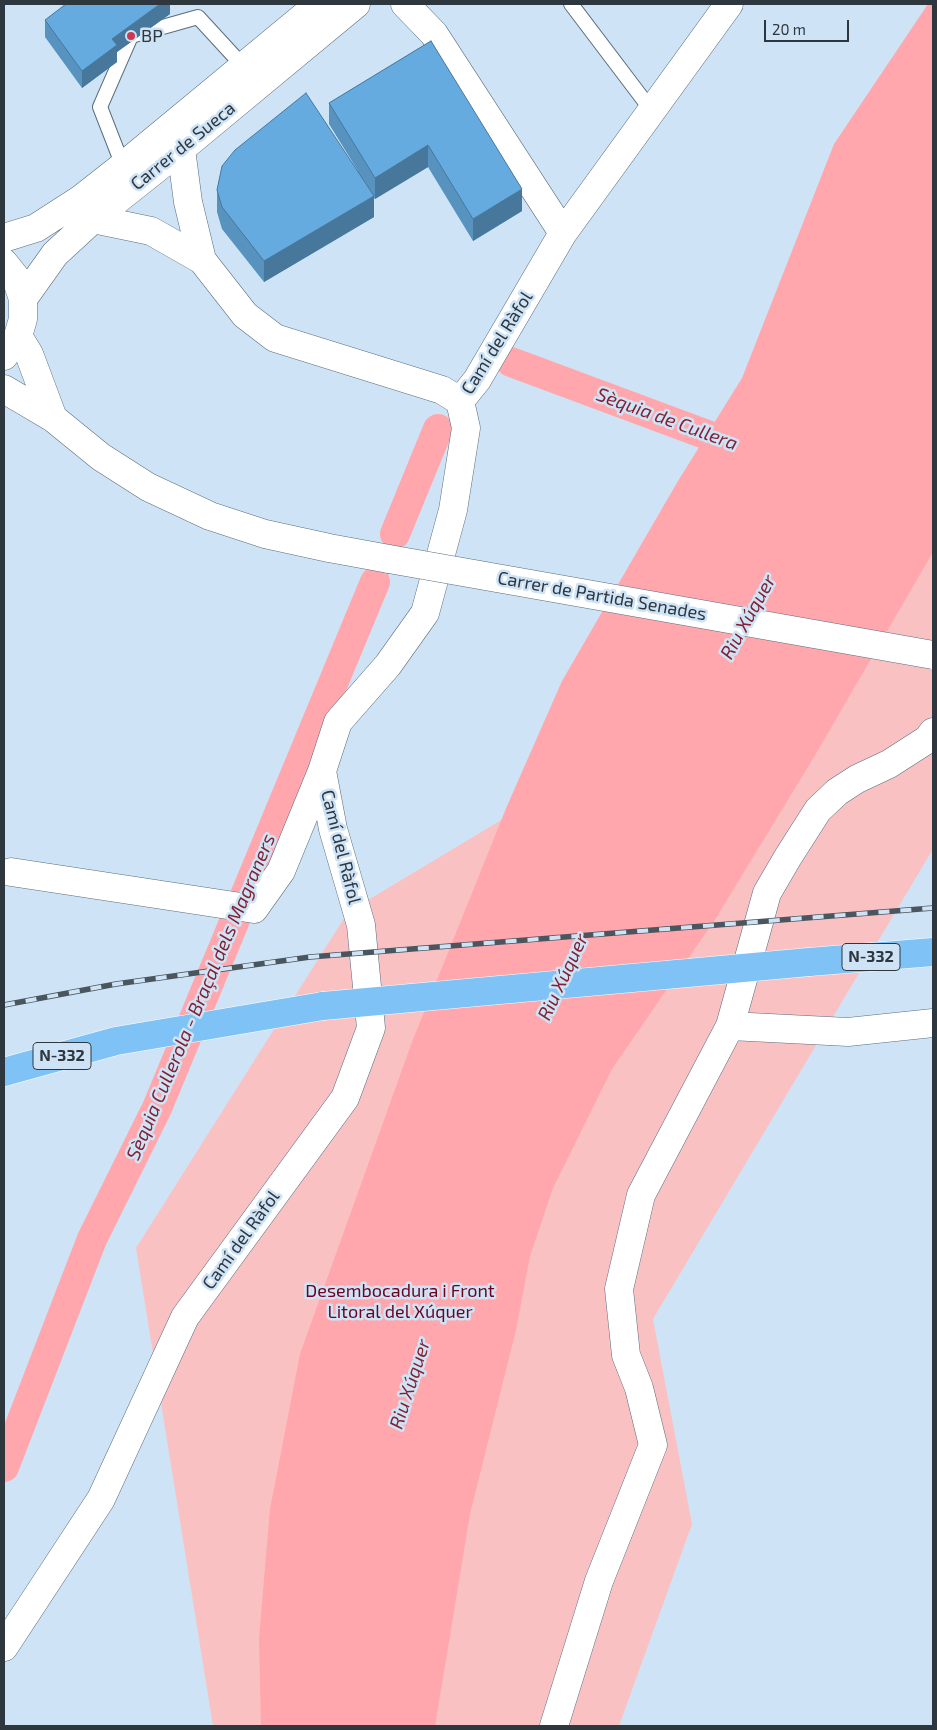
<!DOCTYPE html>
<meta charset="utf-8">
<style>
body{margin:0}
#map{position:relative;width:937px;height:1730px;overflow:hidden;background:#cee4f6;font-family:"Exo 2",sans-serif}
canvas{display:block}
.frame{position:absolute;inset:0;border:5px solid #2f373e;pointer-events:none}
.scale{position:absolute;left:764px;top:20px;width:85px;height:22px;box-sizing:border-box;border:2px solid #2f373e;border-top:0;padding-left:6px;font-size:15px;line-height:18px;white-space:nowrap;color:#2f373e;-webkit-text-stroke:4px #cee4f6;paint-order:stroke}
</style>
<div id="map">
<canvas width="937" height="1730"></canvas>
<div class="frame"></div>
<div class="scale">20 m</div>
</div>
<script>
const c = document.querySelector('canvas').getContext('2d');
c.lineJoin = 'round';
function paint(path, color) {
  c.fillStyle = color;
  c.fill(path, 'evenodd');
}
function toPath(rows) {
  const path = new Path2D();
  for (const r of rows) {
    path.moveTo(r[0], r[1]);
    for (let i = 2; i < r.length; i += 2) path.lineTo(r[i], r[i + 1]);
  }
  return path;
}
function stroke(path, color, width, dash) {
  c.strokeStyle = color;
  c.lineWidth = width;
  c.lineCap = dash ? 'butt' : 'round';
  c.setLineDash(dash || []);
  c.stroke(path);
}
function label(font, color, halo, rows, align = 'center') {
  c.font = font + ' "Exo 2",sans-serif';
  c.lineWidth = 5;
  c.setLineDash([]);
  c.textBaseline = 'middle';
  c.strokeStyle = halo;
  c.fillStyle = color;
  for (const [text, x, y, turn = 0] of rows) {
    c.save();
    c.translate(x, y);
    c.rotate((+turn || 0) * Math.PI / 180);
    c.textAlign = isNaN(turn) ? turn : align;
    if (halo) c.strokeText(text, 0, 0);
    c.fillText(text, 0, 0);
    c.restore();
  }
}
paint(toPath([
 [933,110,933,849,653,1319,692,1524,619,1726,213,1726,136,1248,348,912,518,810]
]), '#fac1c3');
paint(toPath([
 [928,4,933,4,933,552,814,757,716,918,612,1069,553,1188,530,1256,516,1330,470,1514,435,1726,261,1726,259,1638,270,1509,300,1354,412,1042,507,806,562,681,678,481,742,378,834,144]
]), '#ffa7ac');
stroke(toPath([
 [511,362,745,449],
 [395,534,438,429],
 [4,1467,92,1239,157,1108,375,582]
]), '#ffa7ac', 30);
const lane = toPath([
 [571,4,652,111],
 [123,166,100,107,131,36,198,17,243,66]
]);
const street = toPath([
 [405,4,434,34,563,233],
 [181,149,188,202,202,260],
 [93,219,151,231,202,260,245,315,275,338,442,390,460,401],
 [460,401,477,380,563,233,729,4],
 [11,872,254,909,281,871,322,771],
 [730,1026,848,1032,933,1023],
 [4,1647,101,1499,185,1317,345,1098,371,1028,361,925,333,829,322,771,338,722,388,665,425,613,453,510,466,428,460,401],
 [554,1726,599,1581,653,1445,639,1388,626,1355,619,1289,641,1195,730,1026,767,893,788,857,818,810,837,792,857,779,889,764,928,739,933,732]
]);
const secondary = toPath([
 [4,238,36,228,81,199,123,166,319,4],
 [4,263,16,278,23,299,23,319,18,336,4,356],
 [23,299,55,254,93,219,181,149,356,4],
 [18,336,29,354,53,418],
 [4,389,53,418,101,457,148,487,210,516,265,534,329,548,389,559]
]);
const highway = toPath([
 [809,962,933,952],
 [4,1072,116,1041,323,1006]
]);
stroke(lane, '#5a6d7d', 16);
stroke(street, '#5a6d7d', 29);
stroke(secondary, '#5a6d7d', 29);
stroke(highway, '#fff', 29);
stroke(lane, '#fff', 14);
stroke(street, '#fff', 28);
stroke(secondary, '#fff', 28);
stroke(highway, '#7fc2f5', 28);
const rail = toPath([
 [4,1005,116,984,310,957,933,908]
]);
stroke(rail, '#4a555e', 5.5);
stroke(rail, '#cee4f6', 4, [11]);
const secondaryBridge = toPath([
 [389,559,933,655]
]);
const highwayBridge = toPath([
 [323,1006,809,962]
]);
stroke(secondaryBridge, '#5a6d7d', 29, []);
stroke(highwayBridge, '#fff', 29, []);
stroke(secondaryBridge, '#fff', 28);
stroke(highwayBridge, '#7fc2f5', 28);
paint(toPath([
 [170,4,170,14,117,52,117,62,82,88,45,37,45,20],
 [431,41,522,211,473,241,428,167,375,199,374,198,374,217,264,282,222,229,217,212,217,190,358,171,329,124,329,103]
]), '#5893c0');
paint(toPath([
 [160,4,170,4,170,14,117,52,117,62,82,88,82,71,112,39],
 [428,145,428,167,375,199,375,178],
 [522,189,522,211,473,241,473,219],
 [374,196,374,217,264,282,264,261]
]), '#47789c');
const building = toPath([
 [66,4,160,4,112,39,117,45,82,71,45,20,66,4],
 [431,41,522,189,473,219,428,145,375,178,329,103,431,41],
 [306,93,374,196,264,261,222,207,217,190,222,166,235,150,306,93]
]);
paint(building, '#66abdf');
stroke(building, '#47789c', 1);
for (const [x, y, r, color] of [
 [131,36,5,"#ca3a51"]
]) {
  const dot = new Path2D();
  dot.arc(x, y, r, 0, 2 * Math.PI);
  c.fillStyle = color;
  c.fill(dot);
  stroke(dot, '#cee4f6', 2);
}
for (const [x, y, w] of [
 [871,957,58],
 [62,1056,58]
]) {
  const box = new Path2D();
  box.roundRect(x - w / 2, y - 13.5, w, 27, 4);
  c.fillStyle = '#cee4f6';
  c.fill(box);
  stroke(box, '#2f373e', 1);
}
label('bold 16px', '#2f373e', null, [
 ["N-332",871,957],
 ["N-332",62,1056]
]);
label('18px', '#2f373e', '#cee4f6', [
 ["BP",141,36]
], 'left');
label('18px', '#2f373e', '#cee4f6', [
 ["Carrer de Sueca",183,146,-39],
 ["Camí del Ràfol",497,343,-58],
 ["Carrer de Partida Senades",602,596,10],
 ["Camí del Ràfol",341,847,76],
 ["Camí del Ràfol",241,1240,-54]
]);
label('18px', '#6d021f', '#cee4f6', [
 ["Desembocadura i Front",400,1291],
 ["Litoral del Xúquer",400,1312]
]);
label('italic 19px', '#842031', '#cee4f6', [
 ["Sèquia de Cullera",667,419,20],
 ["Riu Xúquer",748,617,-61],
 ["Riu Xúquer",563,977,-65],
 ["Sèquia Cullerola - Braçal dels Magraners",201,997,-67],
 ["Riu Xúquer",410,1384,-72]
]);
</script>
